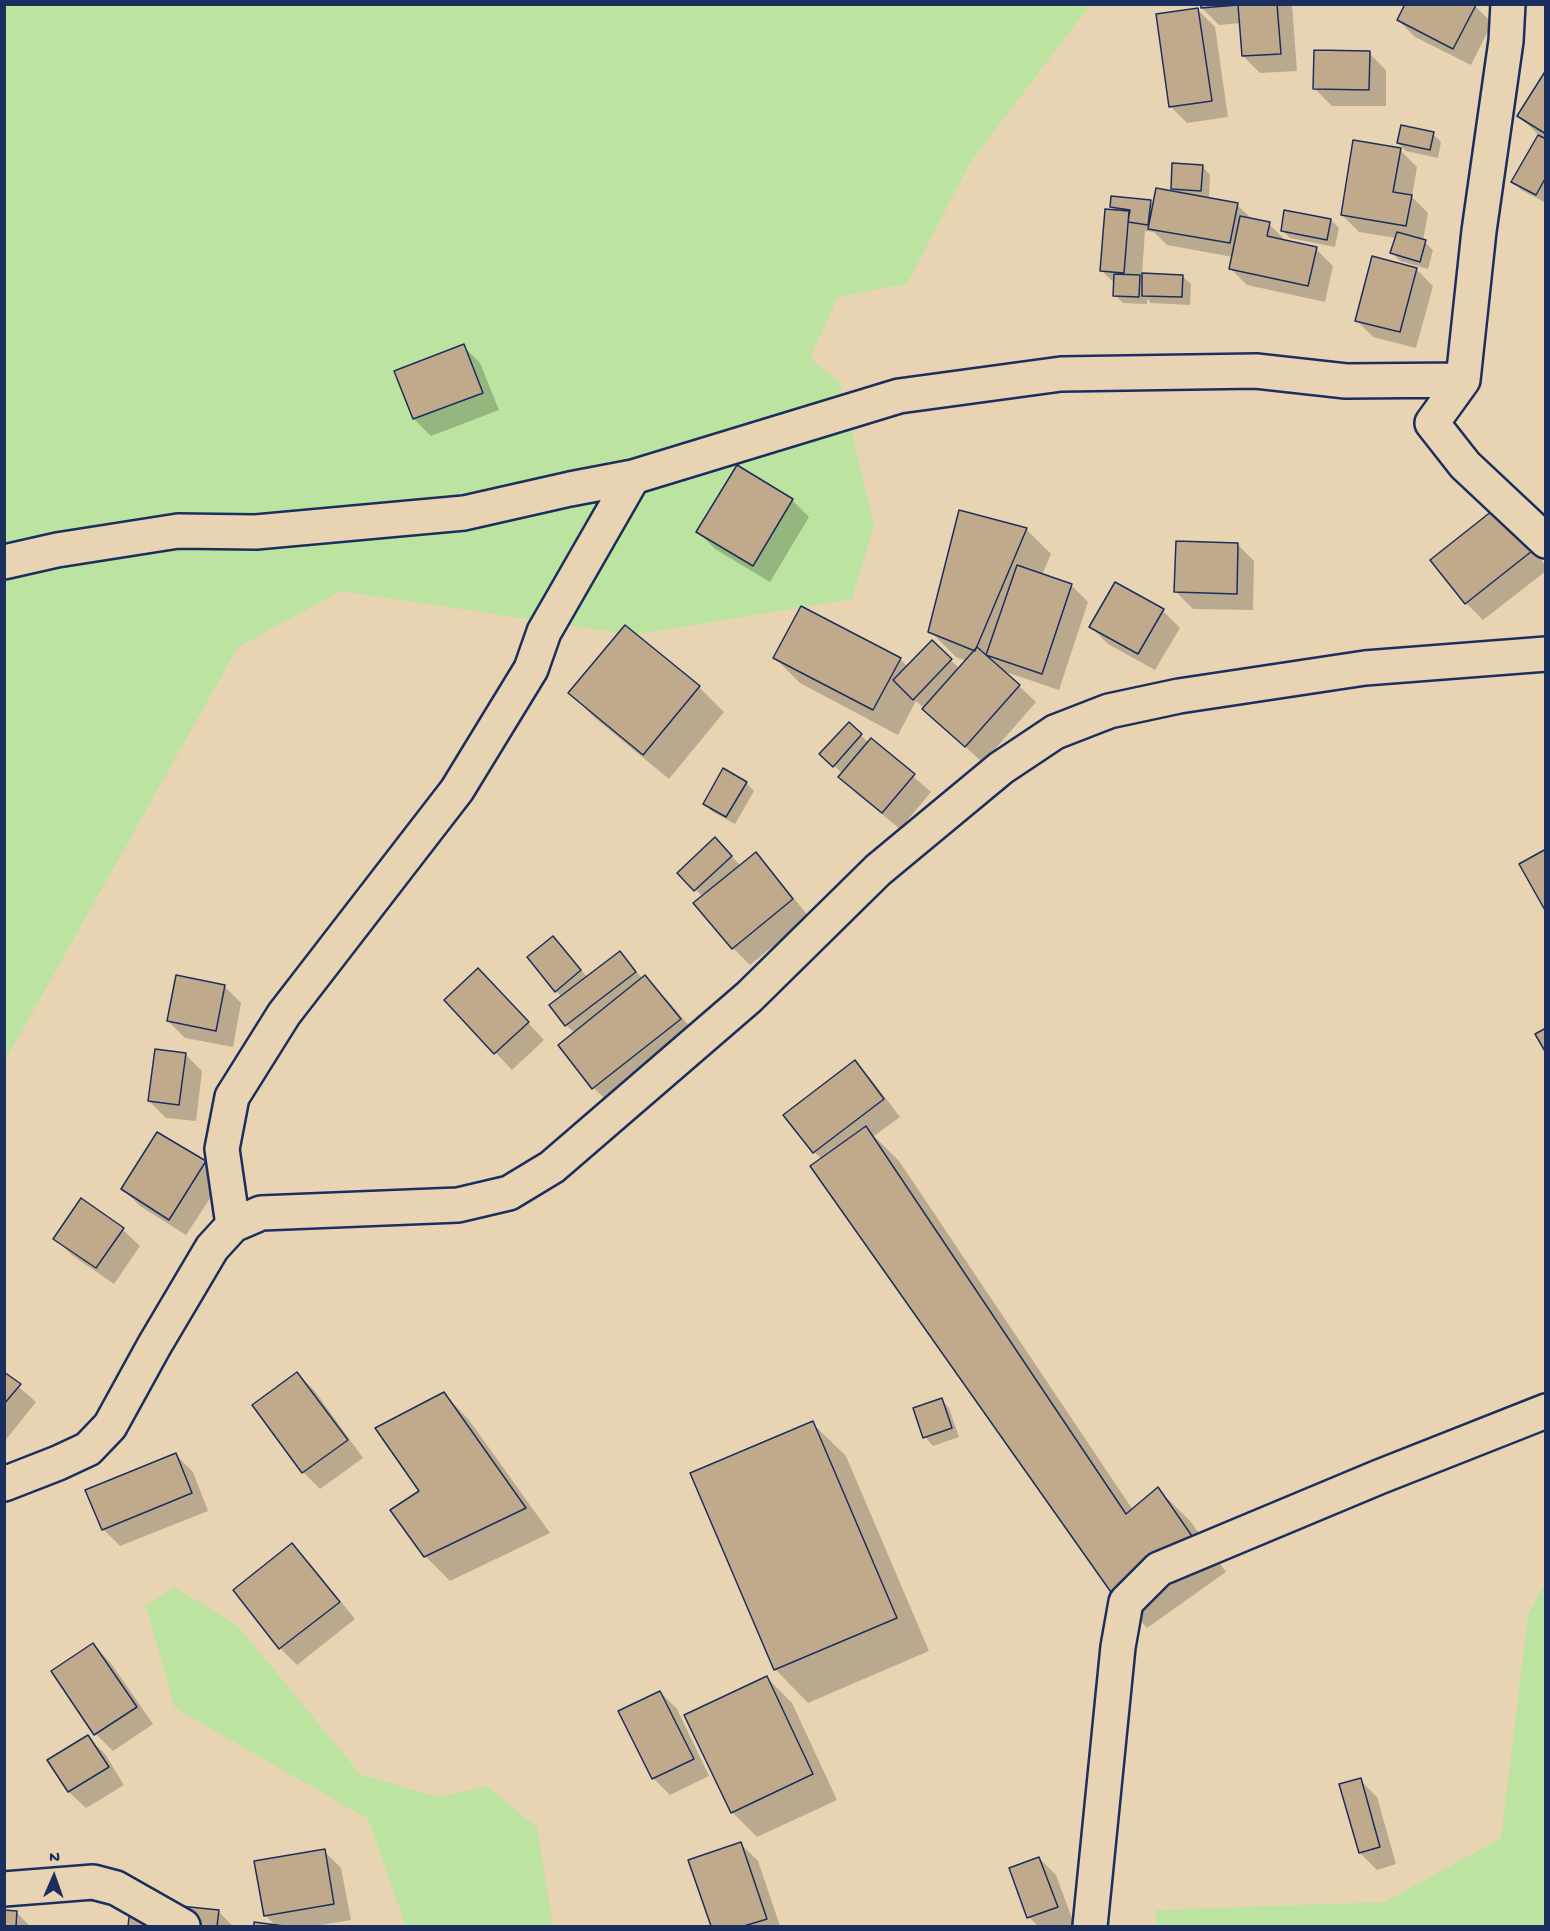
<!DOCTYPE html>
<style>
body{margin:0}
#map{position:relative;width:1550px;height:1931px;overflow:hidden;background:#e8d4b2;font-family:"Gochi Hand",sans-serif}
canvas{display:block}
.frame{position:absolute;inset:0;border:6px solid #1b2f5e;pointer-events:none}
.north{position:absolute;left:24px;top:1847px;width:60px;height:60px;-webkit-text-stroke:4px #e8d4b2;paint-order:stroke;rotate:2deg;font-size:16px;font-weight:700;line-height:24px;text-align:center;color:#1b2f5e}
.north::after{content:'';display:block;margin:auto;width:21px;height:27px;background:#1b2f5e;clip-path:polygon(50% 0,100% 100%,50% 72%,0 100%)}
</style>
<div id="map">
<canvas width="1550" height="1931"></canvas>
<div class="frame"></div>
<div class="north">N</div>
</div>
<script>
const c = document.querySelector('canvas').getContext('2d');
c.lineJoin = 'round';
function paint(path, color) {
  c.fillStyle = color;
  c.fill(path, 'evenodd');
}
function toPath(rows) {
  const path = new Path2D();
  for (const r of rows) {
    path.moveTo(r[0], r[1]);
    for (let i = 2; i < r.length; i += 2) path.lineTo(r[i], r[i + 1]);
  }
  return path;
}
function stroke(path, color, width, dash) {
  c.strokeStyle = color;
  c.lineWidth = width;
  c.lineCap = dash ? 'butt' : 'round';
  c.setLineDash(dash || []);
  c.stroke(path);
}
paint(toPath([
 [5,5,1090,5,970,163,907,284,838,297,810,358,840,382,874,525,852,599,633,635,341,591,238,647,5,1061],
 [1545,1583,1545,1926,1157,1926,1156,1910,1385,1902,1501,1838,1528,1615],
 [174,1587,238,1626,360,1774,437,1797,487,1786,537,1827,553,1926,406,1926,368,1819,175,1708,146,1606]
]), '#bce4a0');
paint(toPath([
 [1202,4,1292,4,1297,71,1260,73,1243,56,1241,23,1219,25,1202,8],
 [1475,6,1492,23,1471,65,1415,37,1398,20],
 [1198,10,1215,27,1228,117,1187,123,1170,106],
 [1369,53,1386,70,1386,106,1332,106,1315,89],
 [1546,73,1546,199,1544,202,1521,190,1513,181,1539,135,1518,116],
 [1433,134,1441,142,1438,158,1406,151,1398,143],
 [1400,150,1417,167,1412,197,1428,213,1423,241,1433,250,1428,269,1400,261,1392,253,1396,238,1359,232,1342,215],
 [1202,166,1210,175,1209,199,1237,205,1253,220,1269,224,1286,241,1316,249,1333,266,1325,302,1247,285,1230,268,1233,257,1167,245,1154,232,1145,231,1142,275,1182,276,1191,284,1190,305,1151,303,1147,299,1147,304,1123,303,1115,295,1115,284,1102,271,1117,212,1112,207,1150,202,1154,205,1177,194,1172,189],
 [1331,220,1339,228,1335,247,1290,238,1282,230],
 [1416,269,1433,286,1416,348,1373,337,1356,320],
 [463,346,480,363,499,410,431,436,414,419,396,372],
 [737,467,792,500,809,517,770,582,715,549,698,532],
 [1514,526,1546,566,1546,571,1483,620,1466,603],
 [1026,529,1051,554,1042,575,1071,585,1088,602,1059,690,1003,671,1036,702,983,763,916,701,898,735,800,683,775,658,900,659,908,667,932,642,960,669,967,661,956,657,930,631],
 [1237,544,1254,561,1253,610,1193,609,1176,592],
 [1163,611,1180,628,1155,670,1108,644,1091,627],
 [625,627,699,687,724,712,669,779,595,718,570,693],
 [849,724,869,743,871,740,931,792,900,829,857,794,840,777,843,774,821,754],
 [746,783,754,791,735,824,713,812,704,804],
 [715,839,741,866,755,854,772,871,809,917,750,965,733,948,703,897,679,873],
 [553,938,588,978,620,953,643,979,645,977,670,1003,705,1045,619,1113,594,1088,560,1045,575,1033,566,1025,562,997,556,991],
 [224,986,241,1003,233,1047,185,1038,168,1021],
 [495,987,544,1040,512,1070,446,1000],
 [185,1054,202,1071,196,1121,166,1118,149,1101],
 [854,1062,871,1079,900,1117,874,1136,899,1161,1133,1510,1158,1489,1191,1522,1226,1572,1147,1628,1114,1594,822,1159,814,1152],
 [205,1163,222,1180,186,1235,140,1206,123,1189],
 [81,1200,123,1230,140,1246,114,1284,72,1255,55,1238],
 [4,1374,36,1402,4,1442],
 [297,1374,314,1390,363,1458,320,1489,303,1472],
 [444,1394,469,1420,550,1533,450,1581,425,1556],
 [941,1399,949,1408,959,1437,933,1446,925,1437,915,1409],
 [812,1423,846,1456,929,1651,808,1703,775,1669],
 [176,1455,193,1472,208,1511,120,1546,103,1529],
 [292,1545,309,1562,355,1619,297,1665,280,1648],
 [93,1645,110,1662,153,1724,113,1751,96,1734,53,1672],
 [767,1678,792,1703,837,1800,757,1837,732,1812],
 [660,1692,677,1709,709,1776,670,1795,653,1778],
 [88,1737,105,1754,124,1785,86,1808,69,1792],
 [1360,1780,1377,1797,1396,1864,1377,1870,1360,1853],
 [741,1844,758,1861,780,1926,712,1926,690,1861],
 [324,1851,341,1868,351,1920,315,1926,276,1926,265,1915],
 [1039,1858,1056,1875,1074,1924,1067,1926,1038,1926,1029,1917],
 [132,1903,218,1911,233,1926,130,1926],
 [4,1912,16,1912,30,1926,4,1926]
]), '#0003');
const building = toPath([
 [1201,4,1277,4,1281,54,1242,56,1238,5,1201,8,1201,4],
 [1405,4,1475,4,1476,5,1453,49,1397,20,1405,4],
 [1198,8,1212,101,1169,107,1156,14,1198,8],
 [1314,50,1370,51,1369,90,1313,89,1314,50],
 [1546,70,1546,134,1517,116,1546,70],
 [1401,125,1434,132,1430,150,1397,143,1401,125],
 [1538,135,1546,139,1546,177,1536,195,1511,182,1538,135],
 [1353,140,1401,148,1393,192,1412,195,1406,226,1341,215,1353,140],
 [1172,163,1203,165,1201,191,1171,189,1172,163],
 [1156,188,1238,203,1230,243,1148,229,1156,188],
 [1111,196,1151,200,1148,225,1128,222,1130,210,1110,207,1111,196],
 [1105,209,1129,211,1124,273,1100,271,1105,209],
 [1284,210,1331,219,1327,240,1281,231,1284,210],
 [1240,216,1270,222,1267,236,1317,247,1308,286,1229,269,1240,216],
 [1397,232,1426,240,1420,262,1390,253,1397,232],
 [1372,256,1417,268,1400,332,1355,321,1372,256],
 [1142,273,1183,275,1182,297,1142,296,1142,273],
 [1114,274,1140,275,1139,297,1113,296,1114,274],
 [464,344,483,393,413,419,394,371,464,344],
 [737,465,793,499,753,566,696,532,737,465],
 [1497,507,1532,551,1465,604,1430,560,1497,507],
 [959,510,1027,528,975,651,928,632,959,510],
 [1176,541,1238,543,1237,594,1174,592,1176,541],
 [1017,565,1072,584,1042,674,986,655,1017,565],
 [1115,582,1164,609,1138,654,1089,627,1115,582],
 [801,606,901,658,873,710,773,658,801,606],
 [625,625,700,686,643,755,568,693,625,625],
 [932,640,952,659,913,700,893,680,932,640],
 [977,647,1020,685,965,747,922,709,977,647],
 [849,722,862,734,833,767,819,754,849,722],
 [871,738,915,774,882,813,838,777,871,738],
 [723,768,747,782,726,817,703,804,723,768],
 [715,837,732,856,694,891,677,873,715,837],
 [1546,849,1546,912,1519,864,1546,849],
 [756,852,793,899,732,949,693,903,756,852],
 [553,936,581,970,555,992,527,957,553,936],
 [620,951,636,972,565,1026,549,1005,620,951],
 [478,968,529,1022,494,1054,444,1000,478,968],
 [176,975,225,985,216,1031,167,1021,176,975],
 [645,975,681,1019,592,1089,558,1045,645,975],
 [1546,1028,1546,1053,1535,1034,1546,1028],
 [155,1049,186,1053,179,1105,148,1101,155,1049],
 [855,1060,884,1099,813,1153,783,1115,855,1060],
 [866,1126,1126,1514,1158,1487,1194,1539,1113,1595,810,1166,866,1126],
 [157,1132,206,1161,169,1220,121,1189,157,1132],
 [81,1198,124,1228,96,1268,53,1239,81,1198],
 [4,1372,21,1384,4,1404,4,1372],
 [297,1372,348,1440,302,1473,252,1405,297,1372],
 [444,1392,526,1508,424,1557,390,1510,419,1491,375,1428,444,1392],
 [942,1398,952,1428,923,1438,913,1408,942,1398],
 [813,1421,897,1618,774,1670,690,1473,813,1421],
 [176,1453,192,1493,102,1530,85,1490,176,1453],
 [292,1543,340,1602,279,1649,233,1590,292,1543],
 [93,1643,137,1707,94,1735,51,1671,93,1643],
 [767,1676,813,1774,731,1813,684,1715,767,1676],
 [660,1691,694,1759,652,1779,618,1711,660,1691],
 [88,1735,109,1767,68,1792,47,1760,88,1735],
 [1361,1778,1380,1847,1359,1853,1339,1784,1361,1778],
 [741,1842,767,1919,744,1926,711,1926,688,1860,741,1842],
 [325,1849,334,1904,264,1916,254,1861,325,1849],
 [1039,1857,1058,1907,1027,1918,1009,1868,1039,1857],
 [131,1901,219,1910,217,1926,128,1926,131,1901],
 [4,1910,17,1911,16,1926,4,1926,4,1910],
 [254,1922,284,1926,254,1926,254,1922]
]);
paint(building, '#c1aa8b');
stroke(building, '#1b2f5e', 1.5);
const minor = toPath([
 [1508,4,1506,41,1479,231,1463,380,1432,423,1465,465,1546,541],
 [4,562,57,550,178,531,256,532,464,513,570,489,633,477,899,396,1061,374,1256,371,1346,381,1463,380],
 [233,1225,222,1149,232,1097,284,1014,457,790,531,669,544,632,633,477],
 [4,1889,93,1882,116,1888,183,1926],
 [1090,1926,1118,1647,1126,1602,1159,1569,1379,1477,1546,1411]
]);
const tertiary = toPath([
 [4,1484,58,1463,88,1449,110,1426,154,1346,212,1248,233,1225,261,1213,458,1205,509,1193,552,1167,749,997,878,870,1001,768,1055,732,1109,711,1179,696,1365,668,1546,654]
]);
stroke(minor, '#1b2f5e', 38);
stroke(tertiary, '#1b2f5e', 38);
stroke(minor, '#e8d4b2', 33);
stroke(tertiary, '#e8d4b2', 33);
</script>
